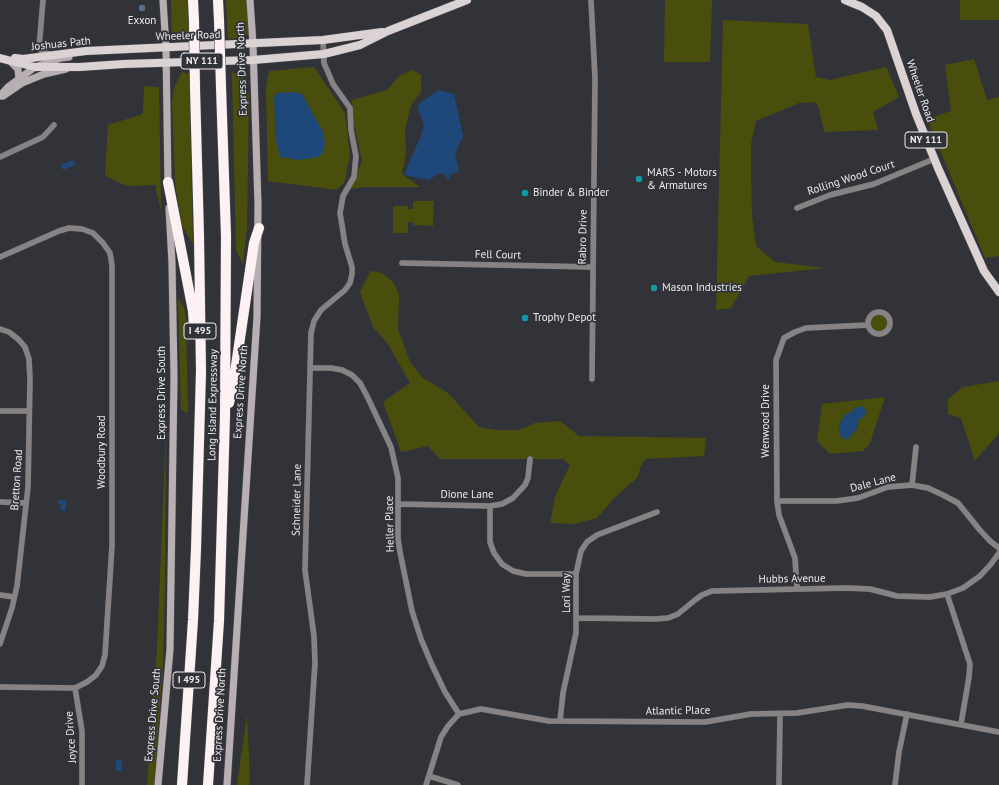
<!DOCTYPE html>
<style>
body{margin:0}
canvas{display:block;background:#323239}
</style>
<canvas width="999" height="785"></canvas>
<script>
const c = document.querySelector('canvas').getContext('2d');
c.lineJoin = 'round';
function paint(path, color) {
  c.fillStyle = color;
  c.fill(path, 'evenodd');
}
function toPath(rows) {
  const path = new Path2D();
  for (const r of rows) {
    if (r.length === 3) {
      path.moveTo(r[0] + r[2], r[1]);
      path.arc(r[0], r[1], r[2], 0, 2 * Math.PI);
      continue;
    }
    path.moveTo(r[0], r[1]);
    for (let i = 2; i < r.length; i += 2) path.lineTo(r[i], r[i + 1]);
  }
  return path;
}
function stroke(path, color, width, dash) {
  c.strokeStyle = color;
  c.lineWidth = width;
  c.lineCap = dash ? 'butt' : 'round';
  c.setLineDash(dash || []);
  c.stroke(path);
}
function label(font, color, halo, rows, align = 'center') {
  c.font = font + ' "PT Sans",sans-serif';
  c.lineWidth = 3.5;
  c.setLineDash([]);
  c.textBaseline = 'middle';
  c.strokeStyle = halo;
  c.fillStyle = color;
  for (const [text, x, y, turn = 0] of rows) {
    c.save();
    c.translate(x, y);
    c.rotate((+turn || 0) * Math.PI / 180);
    c.textAlign = isNaN(turn) ? turn : align;
    if (halo) c.strokeText(text, 0, 0);
    c.fillText(text, 0, 0);
    c.restore();
  }
}
paint(toPath([
 [171,0,187,0,190,40,175,41,175,39,172,39],
 [226,0,247,0,248,34,244,37,228,39],
 [665,0,712,0,710,62,664,62],
 [960,0,999,0,999,20,960,20],
 [723,20,808,24,816,77,830,80,886,67,899,97,873,112,878,130,824,132,819,108,816,102,799,103,756,121,751,144,751,174,752,215,756,246,775,262,825,268,749,276,731,308,716,310],
 [974,59,987,100,999,97,999,256,985,258,927,119,951,111,945,65],
 [314,67,345,113,350,155,345,181,337,190,268,181,266,89,269,71],
 [295,92,323,132,276,141,274,98,277,93],
 [413,70,421,75,421,92,411,105,405,130,406,153,402,174,420,187,365,187,350,189,362,161,354,124,352,100,387,90,399,76],
 [182,72,189,74,193,244,182,225,175,184,172,102,174,88],
 [232,72,241,75,245,82,249,95,247,228,243,265,236,250],
 [144,86,159,87,161,211,155,185,127,186,105,176,108,125,143,114],
 [413,201,434,201,433,226,413,225,413,222,408,222,408,233,393,233,393,206,408,206,408,209,413,209],
 [370,271,382,273,393,282,399,295,398,329,410,362,422,377,448,393,479,427,497,430,519,430,535,423,560,421,579,436,706,438,704,456,645,459,640,468,638,477,615,497,597,518,575,524,550,523,555,497,570,465,563,459,440,459,428,446,401,452,383,402,410,383,388,344,373,327,360,292],
 [178,299,184,307,186,322,188,413,181,410],
 [879,323,9],
 [999,381,999,433,975,461,961,418,948,414,948,399,963,387],
 [885,397,870,443,863,451,830,454,817,441,822,404],
 [855,408,859,419,857,428,844,439,841,437,839,430,840,423,847,413,850,413],
 [166,429,165,581,163,665,154,785,147,785,157,649],
 [247,715,250,780,249,785,237,785]
]), '#4a4e0d');
paint(toPath([
 [438,90,454,94,463,136,455,154,459,172,450,174,451,179,448,179,444,174,440,173,428,180,404,175,420,138,424,125,417,106],
 [295,92,302,94,323,132,325,144,323,153,318,157,299,160,280,157,276,141,274,98,277,93],
 [73,160,75,165,63,170,61,165],
 [862,406,865,409,866,413,863,417,859,419,856,430,848,439,844,439,841,437,839,430,841,420,847,413,850,413,855,408],
 [58,500,67,501,65,511,60,510,61,504,58,503],
 [116,760,122,760,122,771,116,771]
]), '#1e4879');
const street = toPath([
 [43,0,39,48,42,52,49,54],
 [591,0,595,78,592,379],
 [0,157,43,137,54,125],
 [797,208,830,195,874,184,934,159],
 [0,257,59,231,69,228,82,229,93,233,103,243,110,253,112,265,112,546,105,655,102,666,96,675,87,682,75,688,0,687],
 [402,263,593,267],
 [879,323,11],
 [0,329,9,332,18,339,25,347,29,359,30,380,28,487,17,586,12,608,0,644],
 [310,368,331,368,342,370,352,375,360,383,367,396,391,447,398,478,398,539,400,552,412,611,421,639,432,665,445,692,459,714],
 [0,411,29,411],
 [912,485,916,447],
 [777,501,836,501,858,498,888,487,912,485,928,488,943,495,958,503,979,529,990,541,999,548],
 [0,502,26,503],
 [399,504,490,506,502,504,513,498,525,485,528,478,530,459],
 [490,506,490,542,494,553,502,564,513,571,526,574,576,574],
 [797,589,795,558,779,515,777,501,776,360,784,338,795,332,806,328,868,325],
 [947,594,970,664,969,677,961,724],
 [0,595,14,597],
 [577,618,655,619,668,618,678,614,695,600,702,595,712,591,846,588,870,589,897,596,930,597,947,594,963,588,980,576,991,564,999,553],
 [75,688,82,731,82,785],
 [560,721,563,693,576,633,576,574,581,551,587,542,597,535,657,512],
 [429,776,458,785],
 [307,785,315,663,314,636,305,570,311,333,314,321,321,310,345,290,350,283,352,274,352,267,345,244,340,213,343,196,354,177,356,156,351,130,350,108,333,84,324,63,323,40],
 [426,785,441,737,448,726,459,714,481,709,549,721,705,722,751,714,797,713,848,705,862,706,999,732],
 [779,785,780,714],
 [895,785,899,752,907,714]
]);
const secondary = toPath([
 [163,0,166,48,168,185],
 [10,61,18,69,19,79],
 [0,96,8,87,35,67,61,58,69,57],
 [3,96,22,83,44,74,66,69],
 [158,785,170,649,174,377,172,263,169,208],
 [227,785,257,317,258,205,253,44,250,0]
]);
const primary = toPath([
 [845,0,862,7,876,16,887,30,916,114,938,168,984,271,999,292],
 [0,58,35,67,80,67,124,64,253,60,324,54,360,45,388,31,467,0],
 [15,58,23,59,86,51,323,40,382,32]
]);
const highway = toPath([
 [193,0,194,21],
 [218,0,219,20],
 [168,182,193,311,194,327],
 [229,403,233,386,254,243,259,228],
 [182,785,193,620,196,549,201,371,199,236,195,88],
 [208,785,219,621,225,416,226,236,221,87]
]);
stroke(street, '#4f4f56', 6);
stroke(secondary, '#4f4f56', 8);
stroke(primary, '#4f4f56', 9);
stroke(highway, '#4f4f56', 11);
stroke(street, '#878283', 5.5);
stroke(secondary, '#b7afb1', 7);
stroke(primary, '#dbd2d4', 8);
stroke(highway, '#fdf1f4', 10);
const highwayBridge = toPath([
 [219,20,221,87],
 [194,21,195,88]
]);
stroke(highwayBridge, '#4f4f56', 11, []);
stroke(highwayBridge, '#fdf1f4', 10);
for (const [x, y, r, color] of [
 [142,8,4,"#5c6f8a"],
 [639,179,4,"#0f9aa8"],
 [525,193,4,"#0f9aa8"],
 [654,288,4,"#0f9aa8"],
 [525,318,4,"#0f9aa8"]
]) {
  const dot = new Path2D();
  dot.arc(x, y, r, 0, 2 * Math.PI);
  c.fillStyle = color;
  c.fill(dot);
  stroke(dot, '#323239', 1.5);
}
for (const [x, y, w] of [
 [202,61,42],
 [926,140,42],
 [200,331,32],
 [189,680,32]
]) {
  const box = new Path2D();
  box.roundRect(x - w / 2, y - 8, w, 16, 3);
  c.fillStyle = '#323239';
  c.fill(box);
  stroke(box, '#eaeaee', 1);
}
label('bold 10px', '#eaeaee', null, [
 ["NY 111",202,61],
 ["NY 111",926,140],
 ["I 495",200,331],
 ["I 495",189,680]
]);
label('11px', '#eaeaee', '#323239', [
 ["Exxon",142,21,"center"],
 ["MARS - Motors",647,173],
 ["& Armatures",647,186],
 ["Binder & Binder",533,193],
 ["Mason Industries",662,288],
 ["Trophy Depot",533,318]
], 'left');
label('11px', '#eaeaee', '#323239', [
 ["Wheeler Road",188,36,-2],
 ["Joshuas Path",61,44,-6],
 ["Express Drive North",242,69,-92],
 ["Wheeler Road",920,91,71],
 ["Rolling Wood Court",851,178,-18],
 ["Rabro Drive",583,237,-89],
 ["Fell Court",498,255,1],
 ["Express Drive North",241,392,-86],
 ["Express Drive South",162,393,-90],
 ["Long Island Expressway",213,405,-89],
 ["Wenwood Drive",766,421,-90],
 ["Woodbury Road",102,452,-90],
 ["Bretton Road",17,480,-86],
 ["Dale Lane",873,483,-15],
 ["Dione Lane",467,495],
 ["Schneider Lane",297,500,-89],
 ["Heller Place",390,524,-91],
 ["Hubbs Avenue",792,579,-1],
 ["Lori Way",567,593,-90],
 ["Atlantic Place",678,711,-1],
 ["Express Drive South",153,715,-85],
 ["Express Drive North",220,715,-87],
 ["Joyce Drive",71,737,-94]
]);
</script>
